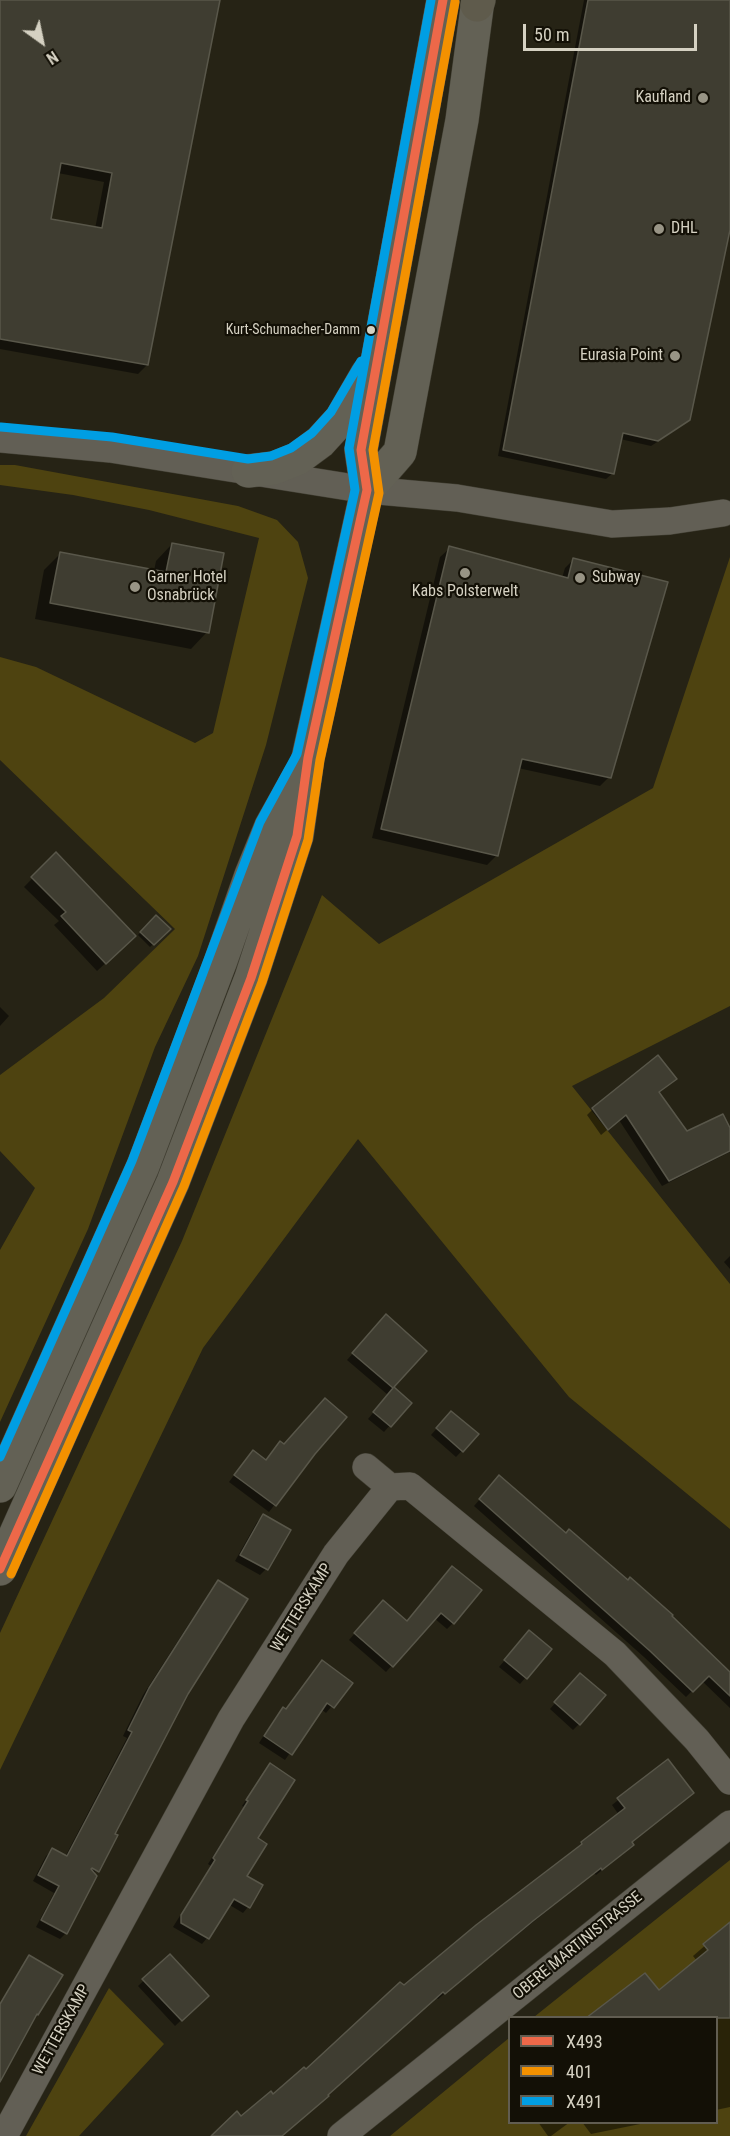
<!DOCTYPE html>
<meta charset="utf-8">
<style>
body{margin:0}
#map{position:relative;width:730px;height:2136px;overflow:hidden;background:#262315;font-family:"Roboto Condensed",sans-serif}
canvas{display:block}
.legend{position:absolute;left:508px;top:2016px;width:210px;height:108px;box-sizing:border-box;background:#131006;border:2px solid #615d51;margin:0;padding:8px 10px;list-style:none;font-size:18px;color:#d5d1c2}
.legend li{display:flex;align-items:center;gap:12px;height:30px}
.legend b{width:30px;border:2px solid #615d51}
.north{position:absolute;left:12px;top:12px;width:60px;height:60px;-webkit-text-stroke:4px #131006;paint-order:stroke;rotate:147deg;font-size:16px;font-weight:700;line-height:24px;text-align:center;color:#d5d1c2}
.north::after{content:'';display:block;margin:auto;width:21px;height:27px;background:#d5d1c2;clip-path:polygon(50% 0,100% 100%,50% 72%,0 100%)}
.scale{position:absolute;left:523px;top:24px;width:174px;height:27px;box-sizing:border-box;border:3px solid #d5d1c2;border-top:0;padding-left:8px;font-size:18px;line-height:21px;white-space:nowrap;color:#d5d1c2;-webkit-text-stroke:4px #131006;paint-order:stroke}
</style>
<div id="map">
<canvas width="730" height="2136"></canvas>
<ul class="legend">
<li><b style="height:8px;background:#ed6849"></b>X493</li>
<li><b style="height:8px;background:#f39100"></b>401</li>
<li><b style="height:8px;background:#009ee3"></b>X491</li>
</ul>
<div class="north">N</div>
<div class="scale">50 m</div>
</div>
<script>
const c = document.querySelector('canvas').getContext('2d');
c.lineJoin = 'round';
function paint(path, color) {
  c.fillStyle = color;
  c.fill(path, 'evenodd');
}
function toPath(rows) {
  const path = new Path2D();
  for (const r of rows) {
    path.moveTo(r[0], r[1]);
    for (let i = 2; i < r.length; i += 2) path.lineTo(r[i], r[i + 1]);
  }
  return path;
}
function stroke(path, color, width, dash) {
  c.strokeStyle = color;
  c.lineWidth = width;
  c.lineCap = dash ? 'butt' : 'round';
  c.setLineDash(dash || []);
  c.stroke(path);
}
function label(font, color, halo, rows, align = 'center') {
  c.font = font + ' "Roboto Condensed",sans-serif';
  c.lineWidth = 4.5;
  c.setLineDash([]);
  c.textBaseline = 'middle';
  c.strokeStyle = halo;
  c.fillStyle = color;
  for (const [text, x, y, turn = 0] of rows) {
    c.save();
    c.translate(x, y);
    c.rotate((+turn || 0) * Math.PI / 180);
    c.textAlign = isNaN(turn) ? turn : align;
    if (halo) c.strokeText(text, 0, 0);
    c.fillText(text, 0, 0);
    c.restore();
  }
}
paint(toPath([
 [0,465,15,465,238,506,277,520,298,542,308,578,266,745,198,956,155,1047,88,1229,0,1422,0,1250,35,1188,0,1151,0,1075,104,998,175,929,0,760,0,657,36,667,195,743,213,733,259,538,149,510,73,495,0,485],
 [730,557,730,1006,572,1086,730,1284,730,1529,569,1397,358,1139,203,1348,0,1770,0,1633,182,1241,322,895,379,944,653,788],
 [730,1860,730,2136,390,2136,509,2038,510,2122,716,2122,716,2018,534,2017],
 [109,1988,164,2044,79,2136,26,2136]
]), '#4e4310');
paint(toPath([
 [0,0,219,0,147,365,138,374,0,349],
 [58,173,104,182,95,229,49,220],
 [584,0,730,0,730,224,689,419,682,426,651,446,620,439,613,473,606,479,498,456],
 [172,544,207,632,191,649,35,619,44,570,61,553,154,571,156,561],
 [450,548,562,578,565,568,574,559,609,777,600,786,518,768,496,856,487,865,372,838,440,557],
 [56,854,126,944,97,971,54,925,59,921,24,887],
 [156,917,169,929,150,947,138,935],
 [0,1007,9,1016,0,1026],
 [675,1079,658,1093,687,1133,730,1131,730,1152,662,1186,619,1120,601,1135,587,1115,593,1109],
 [730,1256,730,1269,724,1262],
 [380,1323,392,1387,410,1403,384,1432,368,1419,388,1395,347,1360],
 [445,1419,477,1435,456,1457,431,1435],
 [314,1453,269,1512,229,1482,247,1458,266,1461],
 [494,1483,566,1535,670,1616,730,1674,730,1708,702,1681,686,1697,644,1657,474,1506],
 [263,1516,289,1530,266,1569,260,1575,235,1561,257,1522],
 [446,1574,453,1623,447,1629,434,1618,386,1672,349,1640,377,1608,407,1622],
 [219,1582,186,1693,113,1834,66,1933,60,1939,36,1927,54,1893,33,1881,46,1856,52,1850,65,1857,127,1738,123,1736,143,1695,212,1588],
 [524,1638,550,1649,520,1684,499,1667],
 [316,1668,351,1683,326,1713,321,1709,285,1760,259,1743,277,1715,283,1709,285,1710],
 [574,1681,579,1724,573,1730,550,1709],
 [667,1761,626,1851,596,1875,594,1873,438,1999,436,1997,263,2136,212,2136,241,2118,306,2072,404,1987,619,1815,612,1805],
 [270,1765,256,1838,245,1876,261,1886,248,1907,243,1913,228,1904,207,1938,202,1944,173,1927,211,1866,208,1864,244,1807,242,1806],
 [730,1924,730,2107,716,2110,716,2018,659,1992,697,1961,693,1956],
 [170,1956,207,1996,175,2026,138,1986],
 [30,1957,61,1975,33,2019,0,2077,0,2008,3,2003,1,2002,24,1963],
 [538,2122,570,2122,551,2136,548,2136],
 [582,2122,650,2122,591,2134]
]), '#0007');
const building = toPath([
 [0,0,220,0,148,365,0,339,0,0],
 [61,163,112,173,102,228,51,219,61,163],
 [588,0,730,0,730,230,690,420,658,441,623,433,614,474,503,450,588,0],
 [172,543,224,553,209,633,50,603,60,552,166,572,172,543],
 [449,546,568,578,573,558,668,582,611,778,522,759,498,856,381,829,449,546],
 [56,852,136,936,106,964,61,916,66,912,31,877,56,852],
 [156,915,171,929,154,945,140,932,156,915],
 [658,1055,677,1079,659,1092,687,1131,723,1114,730,1128,730,1151,669,1181,626,1115,608,1130,592,1108,658,1055],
 [386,1314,427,1351,394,1387,412,1403,391,1427,373,1412,393,1388,352,1353,386,1314],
 [325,1398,347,1417,315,1454,276,1506,234,1475,253,1450,266,1460,280,1441,284,1444,325,1398],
 [451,1411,479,1434,463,1452,436,1428,451,1411],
 [499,1475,566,1533,569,1529,628,1580,630,1577,673,1615,672,1616,730,1672,730,1696,709,1676,693,1692,650,1651,479,1499,499,1475],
 [263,1514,291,1530,268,1570,240,1555,263,1514],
 [452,1566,482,1590,454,1624,441,1613,393,1667,354,1633,383,1600,407,1621,452,1566],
 [218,1580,248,1599,188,1694,115,1834,118,1835,99,1872,92,1868,91,1869,97,1876,67,1934,41,1920,59,1886,38,1875,52,1848,67,1856,132,1732,128,1730,149,1688,218,1580],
 [529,1630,552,1649,527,1679,504,1660,529,1630],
 [322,1660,353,1683,334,1708,327,1703,292,1755,264,1736,283,1707,286,1709,322,1660],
 [580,1673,606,1695,580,1725,554,1702,580,1673],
 [668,1759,694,1793,632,1842,634,1845,602,1870,601,1868,533,1921,445,1994,443,1992,328,2095,329,2096,282,2136,211,2136,237,2111,241,2116,271,2091,273,2094,304,2067,306,2069,400,1982,404,1985,476,1925,582,1844,581,1842,625,1808,617,1798,668,1759],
 [270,1763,295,1780,258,1838,267,1844,247,1876,263,1885,250,1908,234,1899,209,1939,181,1923,181,1915,215,1860,213,1858,248,1801,246,1800,270,1763],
 [730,1922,730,2018,586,2018,645,1973,659,1990,708,1950,703,1944,730,1922],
 [170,1954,209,1996,182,2021,142,1979,170,1954],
 [29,1955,63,1975,38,2015,37,2014,0,2082,0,2004,29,1955]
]);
paint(building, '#3f3d31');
stroke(building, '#59574a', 1.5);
const street = toPath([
 [0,439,110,449,367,490,457,498,612,524,670,521,723,513],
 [366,1467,390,1487],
 [4,2136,231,1719,336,1554,390,1487,410,1486,615,1654,697,1740,730,1781],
 [341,2136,730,1824]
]);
const secondary = toPath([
 [248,471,274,468,297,459,320,442,341,419,367,374],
 [367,490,400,452,462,120,478,0],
 [0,1486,143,1166,220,963,251,875,271,826,299,776],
 [0,1569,173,1182,251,978,297,836,308,758,367,490,361,450,443,0]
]);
const highway = toPath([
 [477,5,479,0]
]);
stroke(street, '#403e32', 28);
stroke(secondary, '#403e32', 34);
stroke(highway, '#403e32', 34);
stroke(street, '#625f55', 27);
stroke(secondary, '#636155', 33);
stroke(highway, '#5f5b4c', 33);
stroke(toPath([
 [0,1569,173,1182,251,978,297,836,308,758,367,490,361,450,443,0]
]), '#ed6849', 9);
stroke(toPath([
 [11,1574,184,1186,262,982,308,840,320,760,379,493,373,450,455,2]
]), '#f39100', 9);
stroke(toPath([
 [1,427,112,437,248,459,271,456,291,448,312,433,331,412,361,361],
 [0,1457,132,1161,260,822,297,754,355,490,349,448,431,0]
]), '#009ee3', 9);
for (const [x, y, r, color] of [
 [703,98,6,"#989485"],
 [659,229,6,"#989485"],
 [371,330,5,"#d5d1c2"],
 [675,356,6,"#989485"],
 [465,573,6,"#989485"],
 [580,578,6,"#989485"],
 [135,587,6,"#989485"]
]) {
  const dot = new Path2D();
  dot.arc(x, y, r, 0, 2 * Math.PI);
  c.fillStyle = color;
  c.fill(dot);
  stroke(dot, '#131006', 2);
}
label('14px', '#d5d1c2', '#131006', [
 ["Kurt-Schumacher-Damm",360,330]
], 'right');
label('16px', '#d5d1c2', '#131006', [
 ["Kaufland",691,98,"right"],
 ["DHL",671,229],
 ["Eurasia Point",663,356,"right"],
 ["Garner Hotel",147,578],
 ["Osnabrück",147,596],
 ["Subway",592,578],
 ["Kabs Polsterwelt",465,592,"center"]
], 'left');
label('16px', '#d5d1c2', '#131006', [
 ["WETTERSKAMP",302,1608,-58],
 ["OBERE MARTINISTRASSE",578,1946,-39],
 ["WETTERSKAMP",62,2030,-61]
]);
</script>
